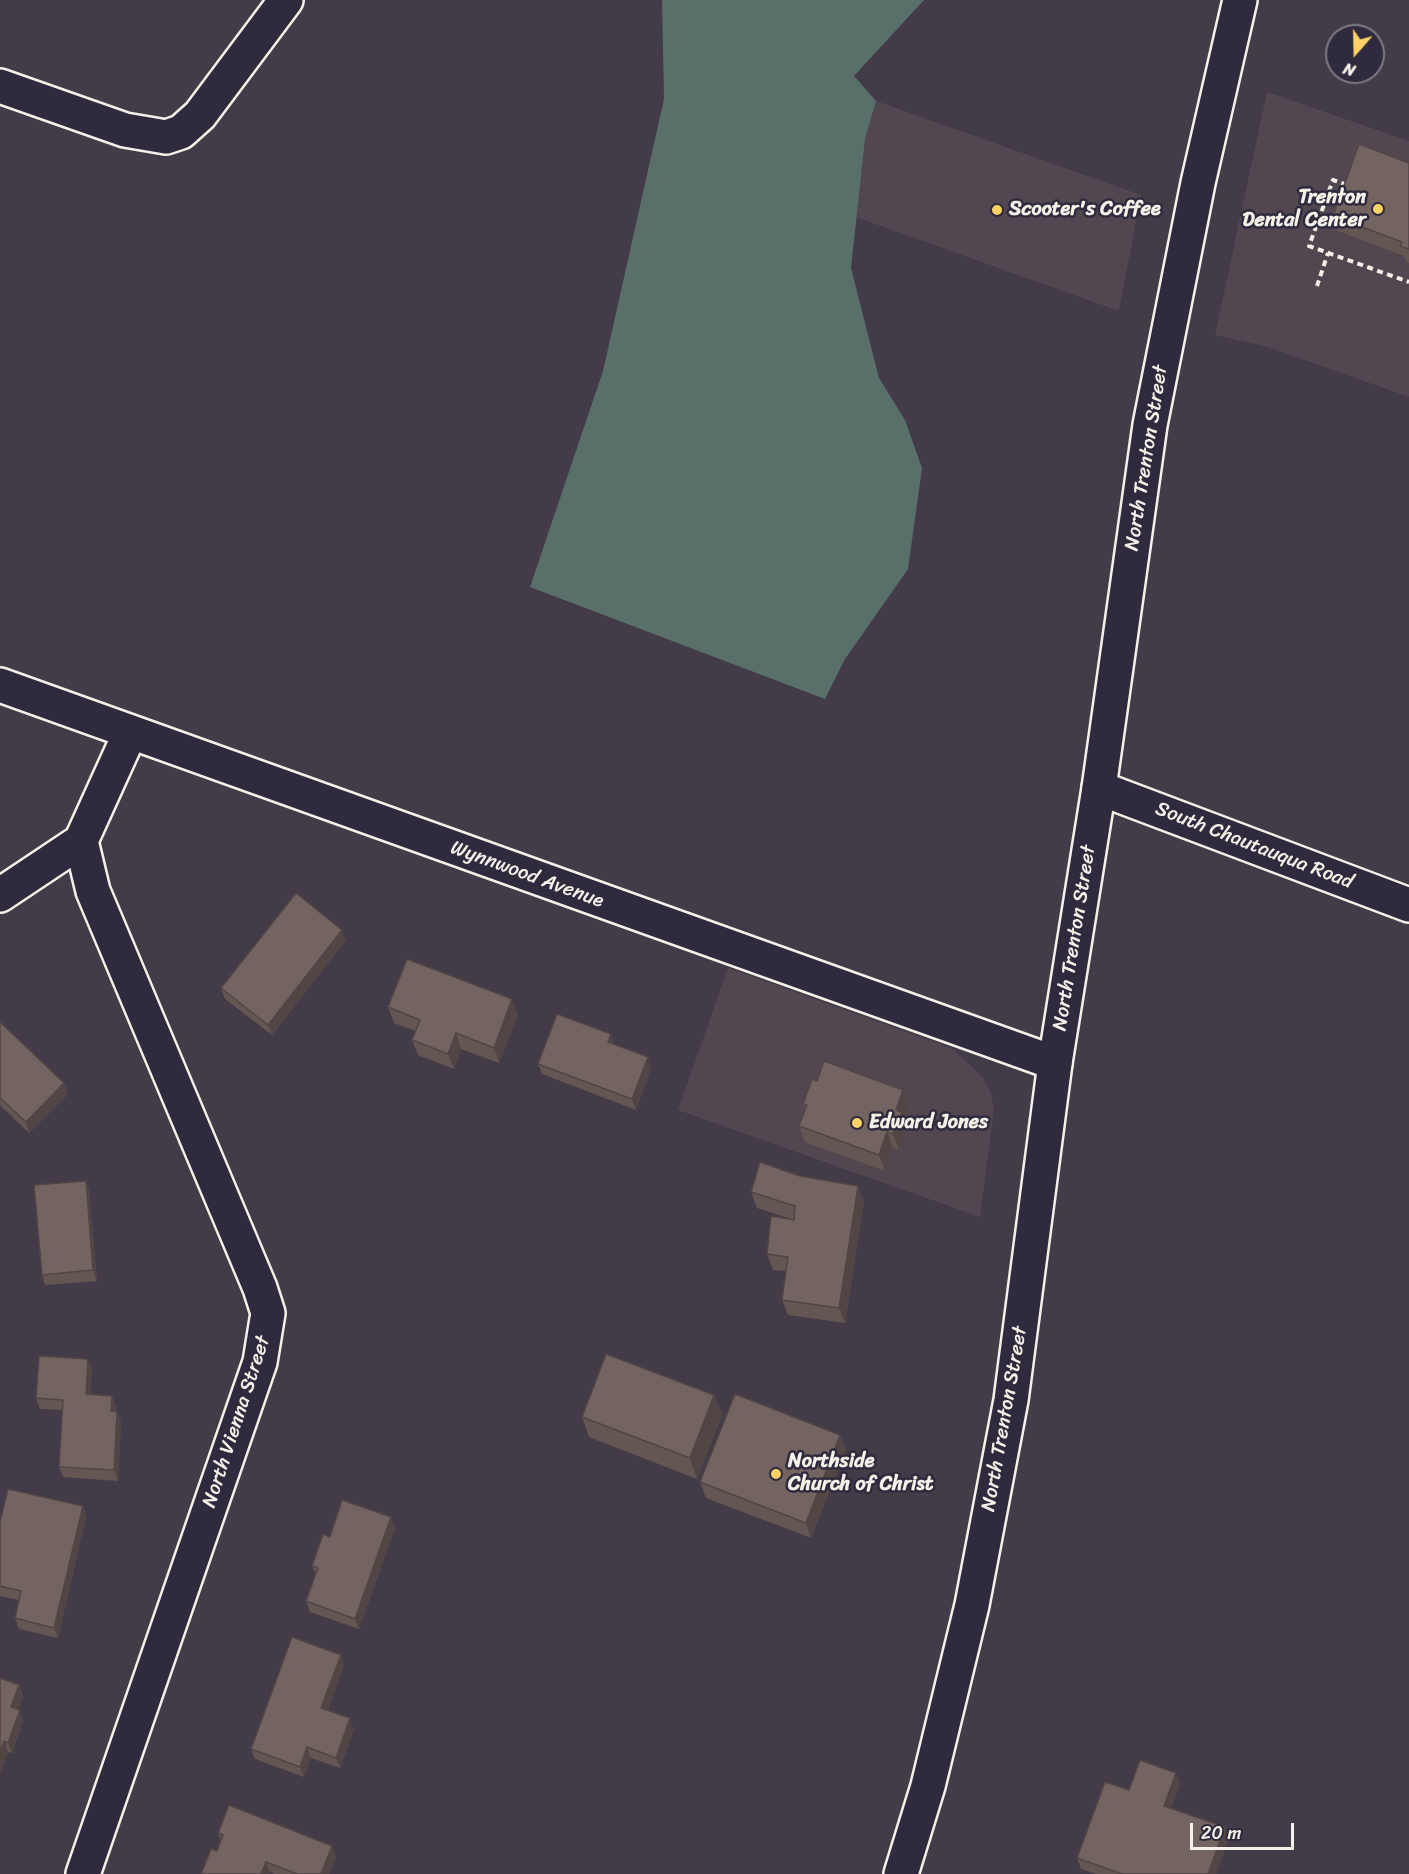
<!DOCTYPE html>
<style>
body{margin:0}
#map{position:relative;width:1409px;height:1874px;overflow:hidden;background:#443b48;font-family:Sriracha,sans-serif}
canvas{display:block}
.north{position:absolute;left:1325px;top:24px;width:60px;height:60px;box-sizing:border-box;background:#2f2a3d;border:2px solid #7e7a81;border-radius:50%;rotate:200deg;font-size:16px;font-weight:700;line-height:24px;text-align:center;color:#f4f1e8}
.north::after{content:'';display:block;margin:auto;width:21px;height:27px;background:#ffd166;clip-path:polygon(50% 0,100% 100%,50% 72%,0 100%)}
.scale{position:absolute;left:1190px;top:1823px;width:104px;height:27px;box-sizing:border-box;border:3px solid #f4f1e8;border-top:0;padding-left:8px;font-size:18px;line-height:21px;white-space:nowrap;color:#f4f1e8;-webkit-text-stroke:4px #2f2a3d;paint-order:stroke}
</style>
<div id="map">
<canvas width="1409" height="1874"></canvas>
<div class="north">N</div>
<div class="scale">20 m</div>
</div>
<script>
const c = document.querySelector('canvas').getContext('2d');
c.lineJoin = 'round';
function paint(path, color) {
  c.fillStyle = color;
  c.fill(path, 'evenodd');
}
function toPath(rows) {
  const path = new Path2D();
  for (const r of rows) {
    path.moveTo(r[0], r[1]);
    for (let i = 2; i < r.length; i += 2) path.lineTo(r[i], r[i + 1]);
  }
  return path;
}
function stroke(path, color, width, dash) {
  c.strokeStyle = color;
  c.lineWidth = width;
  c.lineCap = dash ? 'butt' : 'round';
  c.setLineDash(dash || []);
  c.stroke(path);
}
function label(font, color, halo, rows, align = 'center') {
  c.font = font + ' Sriracha,sans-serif';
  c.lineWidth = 5;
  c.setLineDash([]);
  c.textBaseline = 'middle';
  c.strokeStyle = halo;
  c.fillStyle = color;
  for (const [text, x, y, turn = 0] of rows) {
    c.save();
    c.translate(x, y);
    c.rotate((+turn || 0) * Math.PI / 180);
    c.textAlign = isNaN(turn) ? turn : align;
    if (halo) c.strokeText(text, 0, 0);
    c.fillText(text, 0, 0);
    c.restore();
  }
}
paint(toPath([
 [1267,92,1409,141,1409,397,1268,347,1215,335],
 [876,101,1141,195,1119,311,856,217,865,138],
 [728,968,951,1048,967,1062,983,1078,990,1091,994,1109,980,1217,678,1110]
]), '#524750');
paint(toPath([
 [662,0,924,0,854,76,876,101,865,139,851,268,879,378,905,420,922,468,908,569,845,659,825,699,530,587,603,371,664,99]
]), '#596f6a');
const minor = toPath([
 [0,86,125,130,166,137,181,132,200,115,286,0],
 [0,685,1055,1063],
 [1099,788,1409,905],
 [81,841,93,891,260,1288,268,1313,260,1362,83,1874],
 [0,895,81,841,130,733]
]);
const trunk = toPath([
 [901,1874,928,1786,972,1605,1011,1400,1055,1063,1099,788,1150,425,1198,183,1240,0]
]);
stroke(minor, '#f4f1e8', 38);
stroke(trunk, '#f4f1e8', 38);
stroke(toPath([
 [1347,185,1333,180,1309,246,1409,282],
 [1317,286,1328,253]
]), '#f4f1e8', 4, [6, 4.5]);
stroke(minor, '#2f2a3d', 33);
stroke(trunk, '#2f2a3d', 33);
paint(toPath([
 [1409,163,1409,263,1406,261,1404,256,1338,231,1333,216],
 [346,940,272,1035,225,999,221,988],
 [388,1007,518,1015,499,1063,461,1049,454,1069,418,1055,412,1040,416,1031,394,1023],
 [0,1022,64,1083,68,1094,29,1133,0,1105],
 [615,1045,651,1068,636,1110,542,1074,538,1064],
 [817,1081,903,1090,909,1105,904,1118,907,1127,899,1150,893,1148,885,1171,805,1142,799,1126,805,1110,803,1104],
 [86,1181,89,1191,97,1281,45,1285,42,1275],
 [751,1192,864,1201,845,1323,788,1315,782,1300,786,1271,773,1270,767,1254,794,1220,757,1208],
 [92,1369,90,1394,112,1396,116,1406,116,1412,117,1412,121,1422,118,1481,63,1477,59,1467,63,1410,40,1409,36,1398],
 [714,1395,722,1415,697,1479,589,1437,582,1417],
 [840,1435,846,1450,811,1538,706,1498,700,1482],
 [83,1506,86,1517,58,1638,19,1629,15,1618,19,1600,0,1596,0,1522],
 [395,1528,359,1629,310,1612,306,1601,316,1575,312,1566,330,1537],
 [344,1665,328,1710,354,1729,340,1768,311,1758,304,1777,255,1759,251,1749],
 [0,1678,19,1685,23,1696,18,1710,23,1721,12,1753,8,1752,0,1774],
 [1176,1773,1180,1784,1171,1808,1225,1827,1229,1837,1216,1874,1096,1874,1081,1869,1077,1858,1129,1790],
 [218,1833,336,1857,329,1874,274,1874,270,1872,269,1874,201,1874,217,1851,221,1841]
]), '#645653');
paint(toPath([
 [342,930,346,940,272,1035,268,1025],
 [512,999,518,1015,499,1063,494,1048],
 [456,1033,461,1049,454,1069,448,1054],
 [611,1034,615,1045,608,1042],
 [648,1057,651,1068,636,1110,632,1099],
 [64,1083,68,1094,29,1133,26,1122],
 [903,1090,909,1105,904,1118,907,1127,899,1150,893,1134,896,1110],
 [887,1132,893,1148,885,1171,879,1155],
 [86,1181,89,1191,97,1281,93,1270],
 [858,1186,864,1201,845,1323,839,1308],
 [88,1359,92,1369,90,1405,86,1394],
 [714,1395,722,1415,697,1479,690,1458],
 [112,1396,116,1406,115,1422,111,1411],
 [117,1412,121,1422,118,1481,114,1470],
 [840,1435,846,1450,811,1538,806,1523],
 [83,1506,86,1517,58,1638,54,1628],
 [391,1517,395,1528,359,1629,355,1619],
 [341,1655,344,1665,325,1718,321,1708],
 [19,1685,23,1696,15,1718,11,1707],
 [20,1710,23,1721,12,1753,8,1743],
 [350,1718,354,1729,340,1768,336,1758],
 [4,1741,8,1752,0,1774,0,1753],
 [307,1747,311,1758,304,1777,300,1767],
 [1176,1773,1180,1784,1168,1816,1164,1806],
 [1225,1827,1229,1837,1216,1874,1208,1874],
 [332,1846,336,1857,329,1874,321,1874],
 [266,1862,270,1872,269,1874,261,1874]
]), '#514644');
const building = toPath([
 [1359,144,1409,163,1409,249,1400,246,1402,242,1333,216,1359,144],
 [296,893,342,930,268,1025,221,988,296,893],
 [407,959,512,999,494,1048,456,1033,448,1054,412,1040,420,1020,388,1007,407,959],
 [557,1014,611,1034,608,1042,648,1057,632,1099,538,1064,557,1014],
 [0,1022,64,1083,26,1122,0,1098,0,1022],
 [824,1061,903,1090,896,1110,902,1112,893,1134,887,1132,879,1155,799,1126,807,1105,803,1104,812,1079,817,1081,824,1061],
 [760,1162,800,1176,858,1186,839,1308,782,1300,788,1257,767,1254,771,1216,794,1220,795,1206,751,1192,760,1162],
 [86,1181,93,1270,42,1275,34,1185,86,1181],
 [606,1354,714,1395,690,1458,582,1417,606,1354],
 [39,1356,88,1359,86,1394,112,1396,111,1411,117,1412,114,1470,59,1467,63,1400,36,1398,39,1356],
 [735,1394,840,1435,806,1523,700,1482,735,1394],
 [8,1489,83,1506,54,1628,15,1618,21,1591,0,1586,0,1522,8,1489],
 [342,1500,391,1517,355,1619,306,1601,318,1568,312,1566,323,1534,330,1537,342,1500],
 [292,1637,341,1655,321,1708,350,1718,336,1758,307,1747,300,1767,251,1749,292,1637],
 [0,1678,19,1685,11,1707,20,1710,8,1743,4,1741,0,1753,0,1678],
 [1140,1760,1176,1773,1164,1806,1225,1827,1208,1874,1122,1874,1077,1858,1105,1782,1129,1790,1140,1760],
 [229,1805,332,1846,321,1874,297,1874,266,1862,261,1874,201,1874,211,1849,217,1851,223,1835,218,1833,229,1805]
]);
paint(building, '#746461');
stroke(building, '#514644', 1.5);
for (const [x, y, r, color] of [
 [1378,209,6,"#ffd166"],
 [997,210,6,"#ffd166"],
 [857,1123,6,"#ffd166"],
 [776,1474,6,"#ffd166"]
]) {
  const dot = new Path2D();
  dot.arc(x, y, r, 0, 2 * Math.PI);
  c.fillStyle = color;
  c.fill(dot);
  stroke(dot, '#2f2a3d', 2);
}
label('bold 20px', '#f4f1e8', '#2f2a3d', [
 ["Trenton",1366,198,"right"],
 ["Dental Center",1366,221,"right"],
 ["Scooter's Coffee",1009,210],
 ["Edward Jones",869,1123],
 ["Northside",788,1462],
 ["Church of Christ",788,1485]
], 'left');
label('20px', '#f4f1e8', '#2f2a3d', [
 ["North Trenton Street",1147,458,-81],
 ["South Chautauqua Road",1254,846,21],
 ["Wynnwood Avenue",527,875,20],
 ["North Trenton Street",1075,938,-81],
 ["North Trenton Street",1005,1419,-80],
 ["North Vienna Street",237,1422,-72]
]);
</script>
